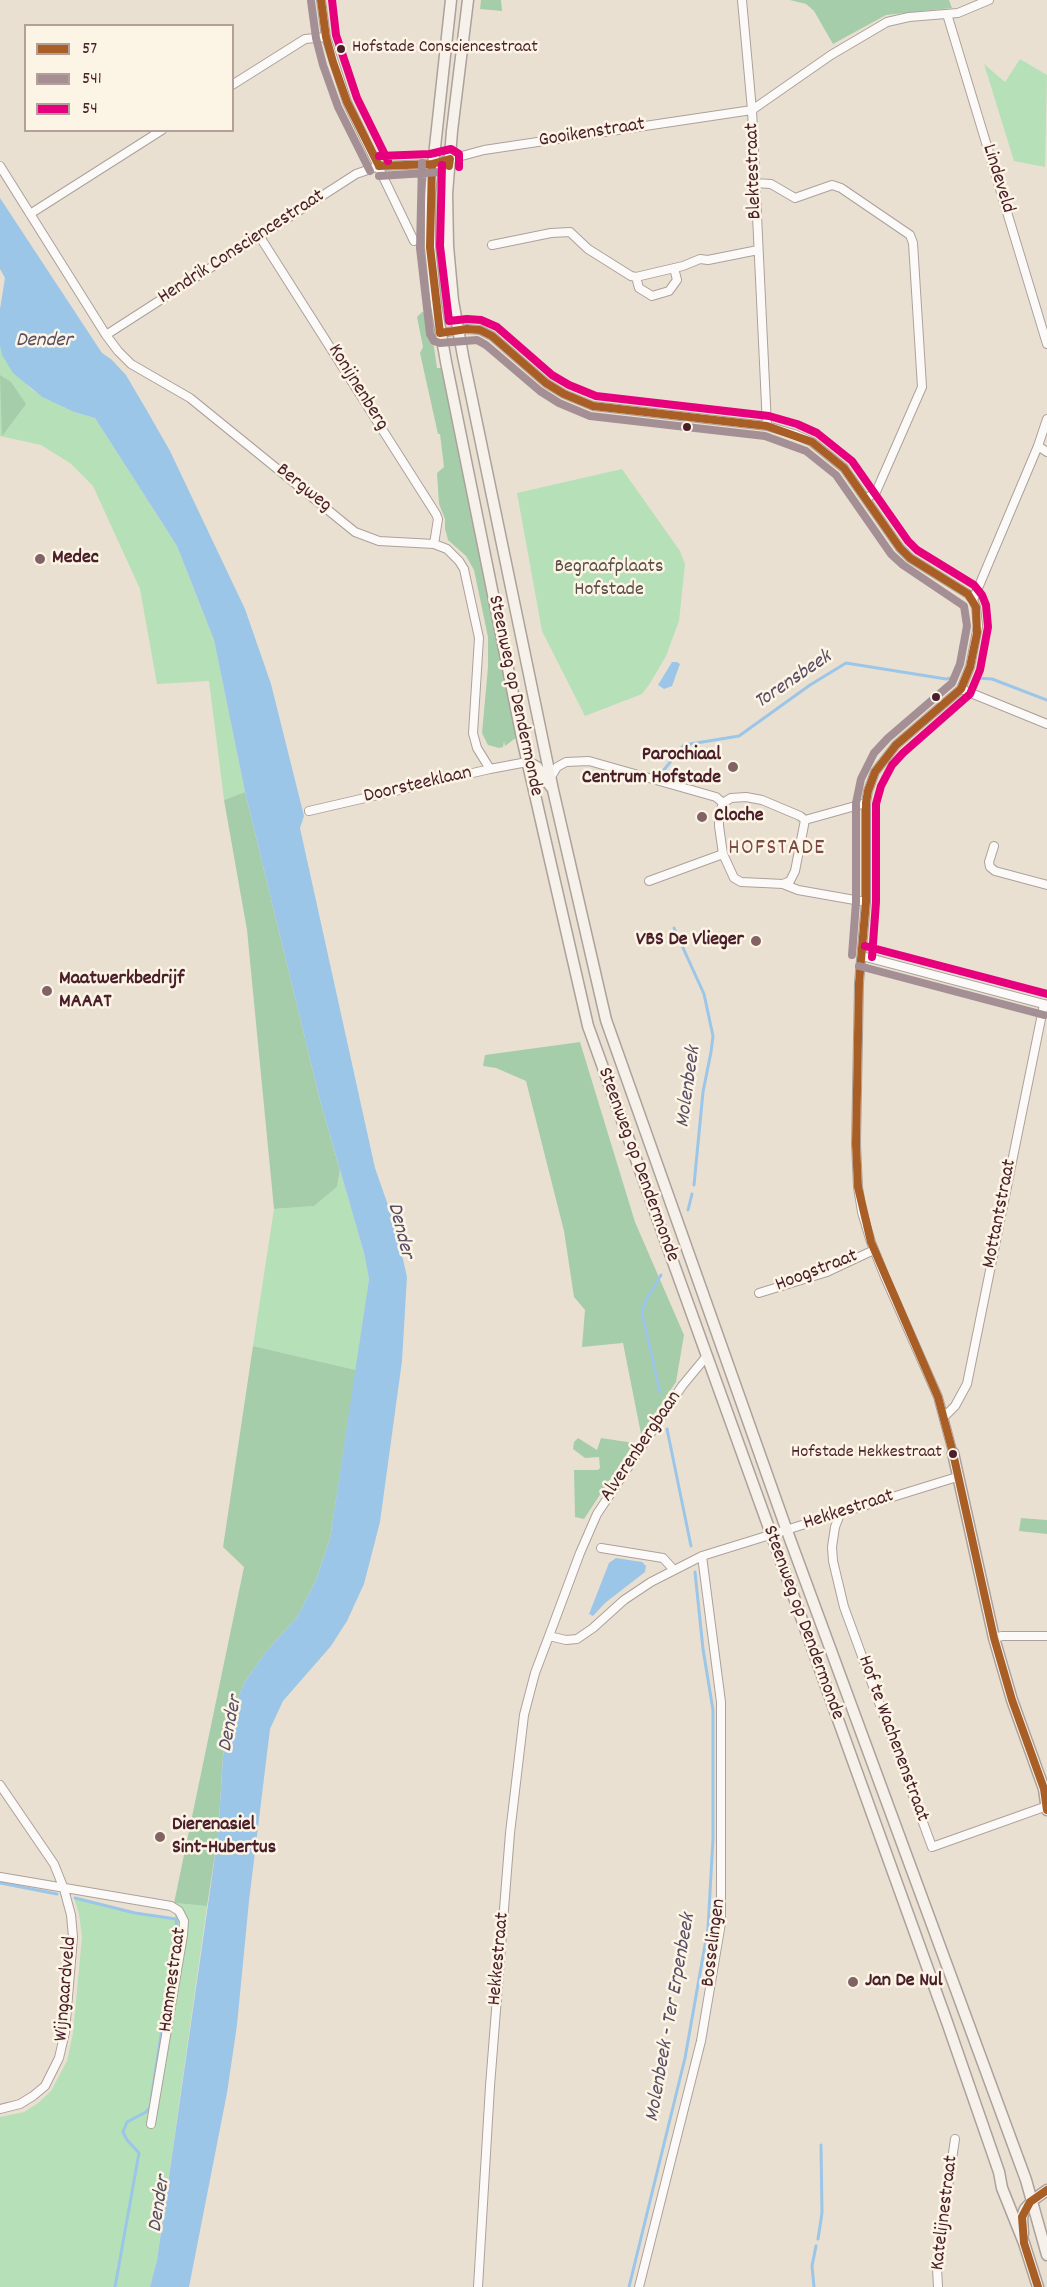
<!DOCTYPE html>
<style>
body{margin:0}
#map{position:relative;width:1047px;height:2287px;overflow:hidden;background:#eae0d2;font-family:Dekko,sans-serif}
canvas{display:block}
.legend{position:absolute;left:24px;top:24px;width:210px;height:108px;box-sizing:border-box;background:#fcf5e5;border:2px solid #b59f9b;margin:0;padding:8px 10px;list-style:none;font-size:18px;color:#4a1f2b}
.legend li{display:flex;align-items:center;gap:12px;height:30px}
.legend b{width:30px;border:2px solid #b59f9b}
</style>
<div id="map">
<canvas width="1047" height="2287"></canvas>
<ul class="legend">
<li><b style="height:8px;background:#a85e24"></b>57</li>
<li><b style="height:8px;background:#a48f95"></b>541</li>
<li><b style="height:8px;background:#e6007e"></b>54</li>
</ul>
</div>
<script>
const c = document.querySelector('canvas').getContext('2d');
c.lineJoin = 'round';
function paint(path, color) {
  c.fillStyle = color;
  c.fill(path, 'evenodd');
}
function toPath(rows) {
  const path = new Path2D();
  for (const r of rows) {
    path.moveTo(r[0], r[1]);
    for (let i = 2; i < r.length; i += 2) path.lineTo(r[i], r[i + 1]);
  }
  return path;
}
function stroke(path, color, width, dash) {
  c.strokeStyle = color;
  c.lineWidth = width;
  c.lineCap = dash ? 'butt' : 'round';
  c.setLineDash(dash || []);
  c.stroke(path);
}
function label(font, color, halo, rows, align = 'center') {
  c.font = font + ' Dekko,sans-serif';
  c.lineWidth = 5;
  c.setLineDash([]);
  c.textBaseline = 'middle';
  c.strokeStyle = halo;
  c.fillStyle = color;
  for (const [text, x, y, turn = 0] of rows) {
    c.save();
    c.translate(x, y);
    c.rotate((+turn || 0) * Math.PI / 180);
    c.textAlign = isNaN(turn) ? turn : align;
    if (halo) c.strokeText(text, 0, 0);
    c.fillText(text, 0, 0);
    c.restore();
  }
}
paint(toPath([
 [1020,59,1047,75,1045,167,1014,161,984,64,1005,82],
 [0,346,2,355,30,388,42,397,74,412,95,418,177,546,214,640,245,792,224,800,209,681,157,684,140,589,93,486,70,463,41,445,0,436],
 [622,469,680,551,685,564,679,621,666,656,649,685,642,694,585,716,542,631,517,493],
 [340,1170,364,1253,369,1279,356,1370,253,1346,274,1209,314,1206,337,1187],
 [74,1898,135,1913,175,1919,174,1903,207,1906,157,2260,150,2287,0,2287,0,2117,24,2112,38,2103,51,2091,67,2061,73,2033,82,1937,79,1914]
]), '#b5e0b8');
paint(toPath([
 [481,0,501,0,502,11,480,9],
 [790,0,949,0,952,8,886,15,833,44,814,11,806,4],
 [422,312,429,313,437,368,441,368,517,737,505,746,504,741,503,747,499,748,488,745,482,733,488,667,488,637,474,570,466,556,448,540,445,529,445,519,439,504,437,473,444,467,440,434,438,434,420,353,423,347,417,317],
 [0,375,11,382,26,404,2,436],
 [245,792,321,1104,340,1170,337,1187,314,1206,274,1209,247,930,224,800],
 [580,1042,635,1222,684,1335,676,1382,641,1434,623,1343,582,1347,585,1310,574,1297,564,1231,526,1081,496,1068,483,1066,485,1055],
 [253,1346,356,1370,330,1539,316,1580,297,1617,265,1653,244,1683,228,1727,223,1757,218,1835,207,1906,174,1903,244,1567,223,1547],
 [578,1438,597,1450,601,1438,634,1443,584,1519,575,1517,574,1470,598,1470,600,1468,599,1457,585,1458,573,1449,574,1442],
 [1021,1518,1047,1520,1047,1534,1019,1531]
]), '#a6cdaa');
paint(toPath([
 [0,198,102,353,111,359,126,375,146,409,170,451,245,609,271,684,304,816,300,828,375,1168,396,1228,407,1277,402,1361,380,1522,364,1584,347,1621,331,1646,283,1701,270,1729,249,1901,237,2025,227,2093,189,2287,150,2287,157,2260,218,1835,223,1757,228,1727,244,1683,265,1653,297,1617,316,1580,330,1539,369,1279,364,1253,321,1104,245,792,214,640,177,546,95,418,74,412,42,397,13,373,2,355,0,346,0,309,5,278,0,269],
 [672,662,677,662,680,664,672,686,664,689,658,685],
 [616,1558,642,1562,646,1566,645,1572,605,1603,593,1616,589,1614,609,1563]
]), '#9cc6e7');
stroke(toPath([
 [976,678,992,679,1047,700],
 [663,771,684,745,739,736,810,685,846,663,946,679,956,677],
 [674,928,704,994,713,1036,711,1052,703,1092,694,1185],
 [688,1210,692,1194],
 [660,1392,642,1313,645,1302,661,1275],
 [667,1429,691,1546],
 [0,1883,57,1894],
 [75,1898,135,1913,176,1919,177,1932,151,2100],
 [818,2239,822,2213,821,2145],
 [115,2287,139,2153,127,2140,123,2132,127,2122,146,2112,150,2107],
 [629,2287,685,2058,708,1928,713,1839,713,1710,703,1649,695,1572],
 [814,2287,812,2266,816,2246]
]), '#9cc6e7', 3);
const street = toPath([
 [321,0,326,37,347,102,414,241],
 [742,0,752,110,767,426],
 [947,14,1047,344],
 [232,85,305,39,326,37],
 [0,166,106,335,118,351,131,364,190,398,355,532,379,541,434,544,447,549,459,561,464,569,479,638,473,733,477,748,490,769],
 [755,183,771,184,795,198,832,185,841,188,910,235,913,243,922,387,876,492,867,498],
 [30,214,162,130],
 [260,237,436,514,438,519,434,544],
 [492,245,551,233,570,232,588,249,631,276,636,277,683,266,700,259,708,260,758,250],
 [636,277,639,288,652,296,669,291,677,280,674,268],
 [440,333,467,329,480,330,492,336,546,383,564,394,593,406,767,426,794,434,812,442,844,468,900,548,910,558,968,594,973,600,976,607,978,626,970,667,961,689,896,745,875,772,868,791,866,803,866,902,859,983,856,1144,858,1187,862,1212,871,1242,885,1277,938,1397,953,1453],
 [106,335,356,174,379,166,432,164,484,150,752,110,831,55,887,22,909,17,958,13,989,0],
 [1038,446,1047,452],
 [973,600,1038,446,1047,419],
 [961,689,1047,724],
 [551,777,557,767,566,762,589,761,716,797,723,803],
 [309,811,490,769,527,762],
 [805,820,795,871,790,881,783,884,763,883,741,882,734,878,723,854,719,826,719,815,723,803,731,798,746,797,762,800,800,816,805,820,866,803],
 [994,846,989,862,990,867,995,871,1047,885],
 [649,881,723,854],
 [783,884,798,890,866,902],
 [862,956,1047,1005],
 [759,1293,827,1272,874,1250],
 [944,1417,955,1406,967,1384,1044,1004],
 [840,1514,835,1527,832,1547,833,1561,844,1607,932,1847,1047,1806],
 [601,1548,663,1558,673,1569],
 [549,1636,580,1553,597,1514,682,1386,706,1357],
 [994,1638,1002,1636,1047,1636],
 [0,1785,54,1864,64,1889,71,1915,73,1937,65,2032,59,2058,45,2086,33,2096,20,2104,0,2109],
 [0,1877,171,1906,179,1911,184,1921,183,1935,151,2124],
 [478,2287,490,2086,510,1833,524,1715,535,1673,549,1636,566,1640,577,1639,593,1628,624,1600,651,1582,702,1556,957,1477],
 [639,2287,701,2041,721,1923,721,1702,702,1556],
 [938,2287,937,2268,940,2242,955,2139]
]);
const secondary = toPath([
 [451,0,430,193,430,247,436,305,446,362,522,738,588,1026,947,2022,999,2172,1002,2188,1024,2243,1038,2287],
 [468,0,452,131,447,194,448,246,453,301,463,356,553,790,606,1020,787,1531,1026,2180,1047,2255],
 [527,762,537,767,551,787],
 [953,1453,994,1638,1012,1700,1044,1789,1047,1810],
 [1023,2234,1022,2217,1025,2209,1033,2200,1047,2190]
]);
stroke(street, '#aca19b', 10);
stroke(secondary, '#aca19b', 13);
stroke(street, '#fcfaf8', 8);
stroke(secondary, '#f6f1eb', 10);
stroke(toPath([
 [321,0,326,37,333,62,347,102,379,166],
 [432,164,430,247,440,333,467,329,480,330,492,336,546,383,564,394,593,406,767,426,812,442,844,468,900,548,910,558,968,594,976,607,977,633,970,667,961,689,896,745,875,772,868,791,866,803,866,902,859,983,856,1144,858,1187,871,1242,938,1397,953,1453,994,1638,1012,1700,1044,1789,1047,1810],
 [379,166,432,164,450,159,449,166],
 [1038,2287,1024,2243,1022,2217,1030,2202,1047,2190]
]), '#a85e24', 8);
stroke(toPath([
 [311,1,316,38,323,65,338,107,370,171],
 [422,163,420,248,430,334,434,341,440,343,477,340,486,345,540,391,559,403,590,416,765,436,806,451,836,475,891,554,903,565,964,606,967,626,960,664,952,683,888,738,874,753,861,779,856,803,856,902,852,955],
 [379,176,441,172],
 [859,966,1044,1015]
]), '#a48f95', 8);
stroke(toPath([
 [332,0,336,35,357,98,388,161],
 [379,156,430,154,451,149,459,154,459,167],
 [442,165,440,246,449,321,467,319,481,320,497,327,552,375,569,385,596,396,769,416,797,424,817,433,852,461,908,541,917,550,974,585,982,595,986,605,988,627,980,670,970,694,903,753,892,765,881,786,876,804,876,902,872,957],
 [865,946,1047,994]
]), '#e6007e', 8);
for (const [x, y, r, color] of [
 [341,49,5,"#4a1f2b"],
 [687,427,5,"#4a1f2b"],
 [40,559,6,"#826365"],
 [936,697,5,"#4a1f2b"],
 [733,767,6,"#826365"],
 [702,817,6,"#826365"],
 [756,941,6,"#826365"],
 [47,991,6,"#826365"],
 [953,1454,5,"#4a1f2b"],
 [160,1837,6,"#826365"],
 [853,1982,6,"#826365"]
]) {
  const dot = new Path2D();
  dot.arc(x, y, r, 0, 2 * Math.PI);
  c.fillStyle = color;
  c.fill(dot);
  stroke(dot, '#fcf5e5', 2);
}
label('18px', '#4a1f2b', '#fcf5e5', [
 ["Hofstade Consciencestraat",352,49],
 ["Hofstade Hekkestraat",942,1454,"right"]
], 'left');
label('20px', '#4a1f2b', '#fcf5e5', [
 ["Gooikenstraat",592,134,-9],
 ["Blektestraat",755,171,-92],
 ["Lindeveld",997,179,73],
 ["Hendrik Consciencestraat",242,248,-33],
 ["Konijnenberg",357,388,58],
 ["Bergweg",303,489,39],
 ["Steenweg op Dendermonde",514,696,78],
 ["Doorsteeklaan",418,786,-13],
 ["Steenweg op Dendermonde",637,1165,70],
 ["Mottantstraat",1001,1214,-79],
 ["Hoogstraat",817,1272,-21],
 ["Alverenbergbaan",642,1447,-56],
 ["Hekkestraat",849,1511,-18],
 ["Steenweg op Dendermonde",802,1623,70],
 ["Hof te Wachenenstraat",892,1739,70],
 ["Bosselingen",715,1943,-83],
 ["Hekkestraat",500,1959,-85],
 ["Hammestraat",174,1980,-82],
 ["Wijngaardveld",67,1989,-85],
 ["Katelijnestraat",946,2213,-83]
]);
label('bold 20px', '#4a1f2b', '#fcf5e5', [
 ["Medec",52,559],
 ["Parochiaal",721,756,"right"],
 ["Centrum Hofstade",721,779,"right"],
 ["Cloche",714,817],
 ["VBS De Vlieger",744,941,"right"],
 ["Maatwerkbedrijf",59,980],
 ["MAAAT",59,1003],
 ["Dierenasiel",172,1826],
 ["Sint-Hubertus",172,1849],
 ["Jan De Nul",865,1982]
], 'left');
label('20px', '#5a4f49', '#fcf5e5', [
 ["Begraafplaats",609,568],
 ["Hofstade",609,591]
]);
label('italic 21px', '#594e66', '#fcf5e5', [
 ["Dender",44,342],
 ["Torensbeek",794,681,-34],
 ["Molenbeek",690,1087,-82],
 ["Dender",399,1231,76],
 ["Dender",232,1724,-79],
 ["Molenbeek - Ter Erpenbeek",672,2018,-80],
 ["Dender",161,2204,-81]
]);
c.letterSpacing = '1.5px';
label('22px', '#7b4944', '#fcf5e5', [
 ["HOFSTADE",777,850]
]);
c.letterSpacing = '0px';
</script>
